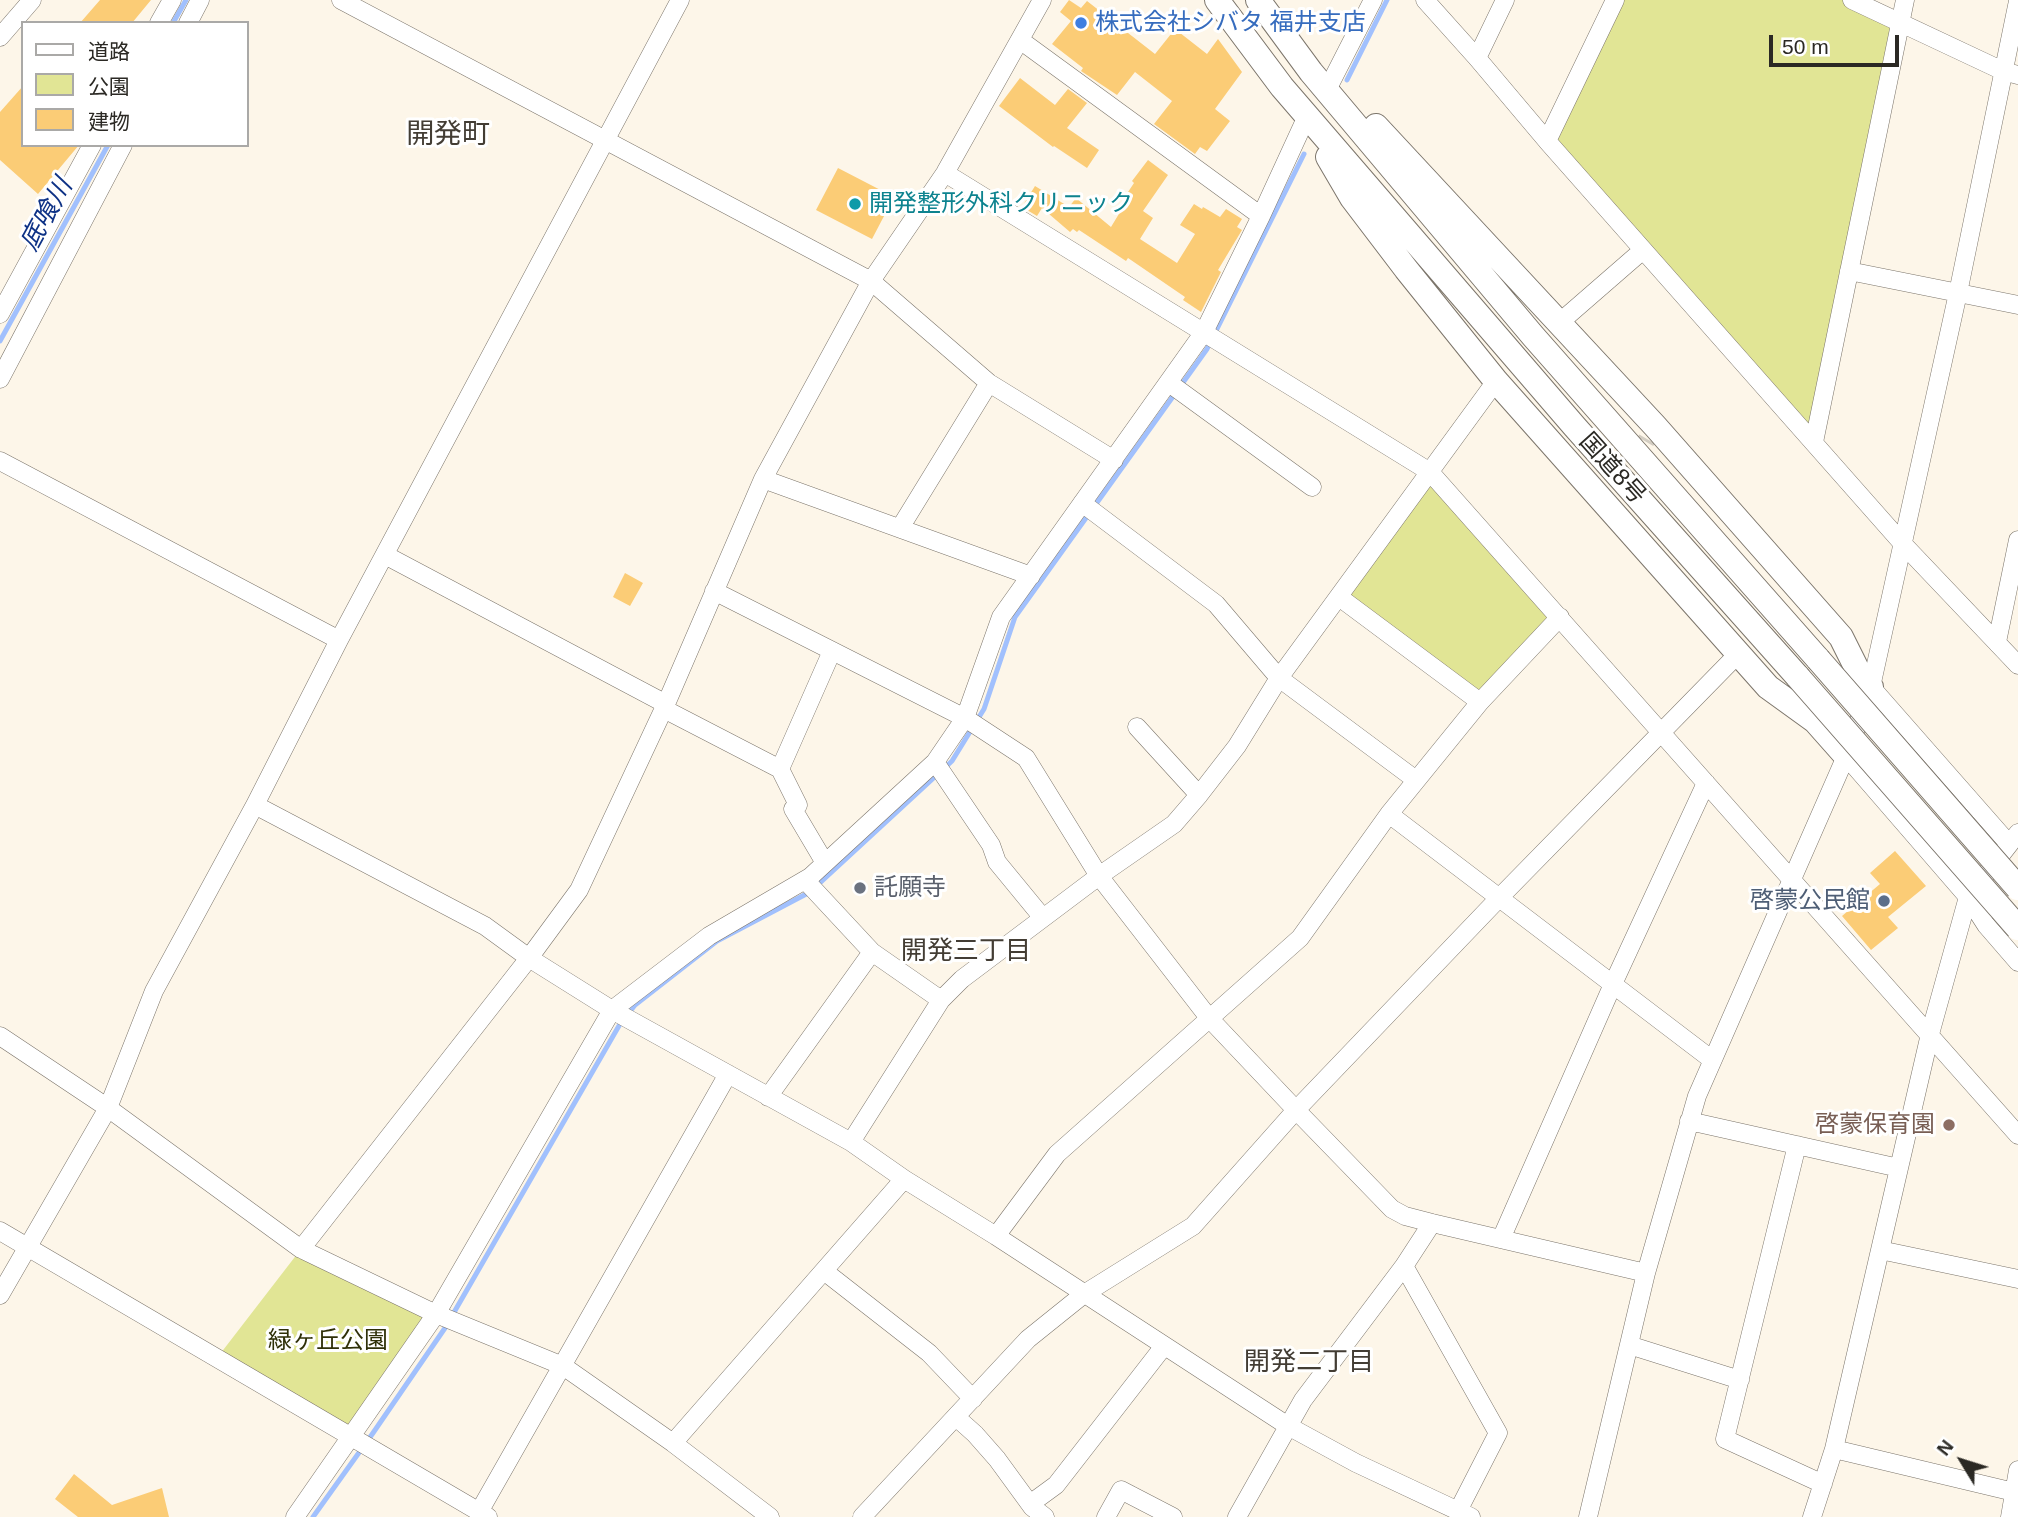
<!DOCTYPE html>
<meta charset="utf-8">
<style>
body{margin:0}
#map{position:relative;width:2018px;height:1517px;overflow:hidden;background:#fdf6e9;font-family:Helvetica,"Noto Sans JP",sans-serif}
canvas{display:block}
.legend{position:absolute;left:21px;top:21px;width:228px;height:126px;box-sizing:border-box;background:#fff;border:2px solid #aaa9a7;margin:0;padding:9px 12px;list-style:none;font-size:21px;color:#2b2924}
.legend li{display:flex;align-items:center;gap:14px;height:35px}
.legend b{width:35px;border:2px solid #aaa9a7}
.north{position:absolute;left:1927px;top:1426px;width:70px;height:70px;-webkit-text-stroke:5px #fff;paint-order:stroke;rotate:308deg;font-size:19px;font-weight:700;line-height:28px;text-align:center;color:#2b2924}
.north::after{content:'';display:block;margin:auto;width:24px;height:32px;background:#2b2924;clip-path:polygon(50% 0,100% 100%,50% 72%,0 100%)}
.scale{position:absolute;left:1769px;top:35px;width:130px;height:32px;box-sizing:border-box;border:4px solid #2b2924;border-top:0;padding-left:9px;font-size:21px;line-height:24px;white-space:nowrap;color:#2b2924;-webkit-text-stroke:5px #fff;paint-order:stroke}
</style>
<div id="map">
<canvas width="2018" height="1517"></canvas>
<ul class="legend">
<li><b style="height:9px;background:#fff"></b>道路</li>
<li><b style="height:19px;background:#e1e595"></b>公園</li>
<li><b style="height:19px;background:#fbcc76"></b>建物</li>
</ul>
<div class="north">N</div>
<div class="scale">50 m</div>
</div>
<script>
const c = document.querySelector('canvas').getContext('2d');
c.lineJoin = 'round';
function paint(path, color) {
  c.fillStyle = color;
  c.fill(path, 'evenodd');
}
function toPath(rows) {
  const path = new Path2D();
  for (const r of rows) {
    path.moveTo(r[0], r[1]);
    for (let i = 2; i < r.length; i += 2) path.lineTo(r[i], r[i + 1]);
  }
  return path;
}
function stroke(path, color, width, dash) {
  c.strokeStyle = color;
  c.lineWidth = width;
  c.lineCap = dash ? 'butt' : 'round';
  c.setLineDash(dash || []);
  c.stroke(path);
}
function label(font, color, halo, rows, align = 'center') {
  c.font = font + ' Helvetica,"Noto Sans JP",sans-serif';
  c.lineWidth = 6;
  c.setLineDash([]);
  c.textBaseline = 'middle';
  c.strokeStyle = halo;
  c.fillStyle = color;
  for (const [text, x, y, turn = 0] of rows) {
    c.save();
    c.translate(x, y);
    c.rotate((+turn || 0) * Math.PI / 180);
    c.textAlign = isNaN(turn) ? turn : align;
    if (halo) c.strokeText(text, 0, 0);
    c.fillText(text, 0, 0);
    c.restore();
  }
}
paint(toPath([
 [1615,0,1852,0,1900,23,1814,442,1547,141],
 [1426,478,1560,617,1480,702,1342,594],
 [301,1249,436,1314,350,1437,217,1358]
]), '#e1e595');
stroke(toPath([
 [173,23,186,0],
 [1347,80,1387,0],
 [0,341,108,145],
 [313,1517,373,1433,445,1328,620,1024,635,1005,717,941,810,892,952,761,984,709,1015,617,1207,349,1304,154]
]), '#a1c0fd', 5);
paint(toPath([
 [100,0,151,0,132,23,80,23],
 [1069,0,1081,8,1087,1,1155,54,1175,29,1207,54,1218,39,1242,72,1215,109,1230,121,1207,151,1200,147,1195,154,1154,124,1172,101,1135,72,1117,95,1081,71,1083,68,1052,44,1071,21,1060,12],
 [1020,78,1055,105,1068,89,1087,103,1067,128,1099,150,1087,168,1054,146,1053,147,999,106],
 [23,86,23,145,79,145,38,194,0,160,0,112],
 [1148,160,1168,175,1143,211,1153,218,1140,239,1177,263,1195,234,1180,225,1194,204,1202,209,1203,207,1220,217,1226,209,1242,219,1237,227,1242,230,1218,270,1221,272,1201,312,1183,300,1185,297,1128,258,1126,261,1079,230,1077,232,1073,229,1070,232,1042,208,1037,216,1022,207,1035,186,1069,207,1076,198,1111,227,1131,194,1128,192,1134,183,1132,181],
 [838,168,894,197,872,239,816,210],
 [625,573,643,583,630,606,613,597],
 [1895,851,1926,886,1888,917,1898,928,1871,950,1842,916,1880,884,1870,873],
 [74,1474,112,1505,162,1488,169,1517,78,1517,55,1499]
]), '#fbcc76');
stroke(toPath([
 [1618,488,1647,439]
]), '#d3cdc2', 18, [18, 9]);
const minor = toPath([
 [341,0,871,281,989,383,1114,460],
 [1425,0,1477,58,1547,141,1903,544,2018,665],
 [1852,0,2003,71,2018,75],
 [159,23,172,0],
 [188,23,200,0],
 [0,37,32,0],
 [1020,40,1261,216],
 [1477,58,1505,0],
 [1327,90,1373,0],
 [1547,141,1615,0],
 [945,173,1430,472,2018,1135],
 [1849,271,2018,305],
 [0,314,92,145],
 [1559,323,1643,250],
 [0,379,123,145],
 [1169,383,1312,487],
 [1814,442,1905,0],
 [0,461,339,640],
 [763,479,1031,576],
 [1082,503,1216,604,1279,678,1416,780],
 [900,528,989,383],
 [385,555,666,704],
 [714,591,965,718,1026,758,1099,876,1209,1018,1296,1110,1392,1209,1405,1216,1432,1223,1646,1273],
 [1339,597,1480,702],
 [1997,642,2018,540],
 [1871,687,2009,844],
 [664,709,780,769,798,805,793,809,825,863],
 [1137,727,1199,795],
 [1846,756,1968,897,1986,925,2018,962],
 [935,762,991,845,997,862,1043,918],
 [780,769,832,651],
 [255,805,485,926,529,958,612,1010,851,1142,904,1179,996,1236,1288,1426,1356,1463,1471,1517],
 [1389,814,1711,1059],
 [805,880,872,952,941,1000],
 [0,1036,108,1108,301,1249,436,1314,563,1366,673,1443,770,1517],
 [768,1097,872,952],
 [1689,1121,1899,1168],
 [851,1142,941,1000,962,979,1099,876,1174,824,1199,795,1237,746,1279,678,1496,381],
 [1797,1145,1725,1439,1823,1484],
 [0,1231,488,1517],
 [996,1236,1057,1154,1300,938,1389,814,1480,702,1560,617],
 [1501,1239,1613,984,1706,783],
 [301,1249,529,958,579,890,666,704,763,479,871,281,945,173,1042,0],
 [1880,1250,2018,1279],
 [1404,1266,1498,1433,1458,1511],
 [824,1271,929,1353,973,1399],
 [0,1295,108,1108,154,991,255,805,339,640,680,0],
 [1629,1345,1740,1380],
 [956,1417,975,1434,997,1459,1032,1507,1045,1517],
 [673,1443,904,1179],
 [1834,1449,2014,1492],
 [1030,1504,1056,1485,1164,1346],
 [479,1512,728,1074],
 [295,1517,436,1314,612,1010,709,936,810,877,935,762,965,718,1001,617,1204,332,1261,216,1307,116],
 [862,1517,1028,1339,1084,1294,1193,1226,1296,1110,1500,897,1738,654],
 [1106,1517,1121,1490,1173,1517],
 [1237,1517,1303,1400,1404,1266,1432,1223],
 [1588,1517,1646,1273,1697,1096,1846,756,1871,687,1958,293,2018,1],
 [1812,1517,1834,1449,1930,1034,1968,897,2018,833],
 [2010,1517,2018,1470]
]);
const highway = toPath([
 [1217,0,1282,87,1307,116,1575,427,1798,677],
 [1258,0,1311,72,1533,336,1818,659],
 [1376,126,1655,426,1841,637,1858,671,1871,687],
 [1328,157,1352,198,1406,269,1496,381,1768,687,1815,721,1846,756]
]);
stroke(minor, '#7c756b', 19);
stroke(highway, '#7c756b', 26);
stroke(minor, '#fff', 18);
stroke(highway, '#fff', 24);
const highwayBridge = toPath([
 [1818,659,2018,888],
 [1798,677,2018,928]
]);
stroke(highwayBridge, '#7c756b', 26, []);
stroke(highwayBridge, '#fff', 24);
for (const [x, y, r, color] of [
 [1081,23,7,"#3f7fe0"],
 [855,204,7,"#0f9aa8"],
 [860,888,7,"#6b7280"],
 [1884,901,7,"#5c6f8a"],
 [1949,1125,7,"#8d6e63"]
]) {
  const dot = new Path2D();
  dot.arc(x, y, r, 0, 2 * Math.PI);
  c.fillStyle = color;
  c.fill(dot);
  stroke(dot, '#fff', 2.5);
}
label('24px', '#366cbe', '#fff', [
 ["株式会社シバタ 福井支店",1095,23]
], 'left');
label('24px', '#0d838f', '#fff', [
 ["開発整形外科クリニック",869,204]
], 'left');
label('24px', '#2b2924', '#fff', [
 ["国道8号",1612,469,48]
]);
label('24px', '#5b616d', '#fff', [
 ["託願寺",874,888]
], 'left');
label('24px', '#4e5e75', '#fff', [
 ["啓蒙公民館",1870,901]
], 'right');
label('24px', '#785e54', '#fff', [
 ["啓蒙保育園",1935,1125]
], 'right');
label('24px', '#2f3008', '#fff', [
 ["緑ヶ丘公園",328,1341]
]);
label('italic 26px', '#0e3286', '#fff', [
 ["底喰川",47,215,-61]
]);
label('26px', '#433d34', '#fff', [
 ["開発三丁目",966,952],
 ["開発二丁目",1309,1363]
]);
label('28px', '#433d34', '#fff', [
 ["開発町",448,135]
]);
</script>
